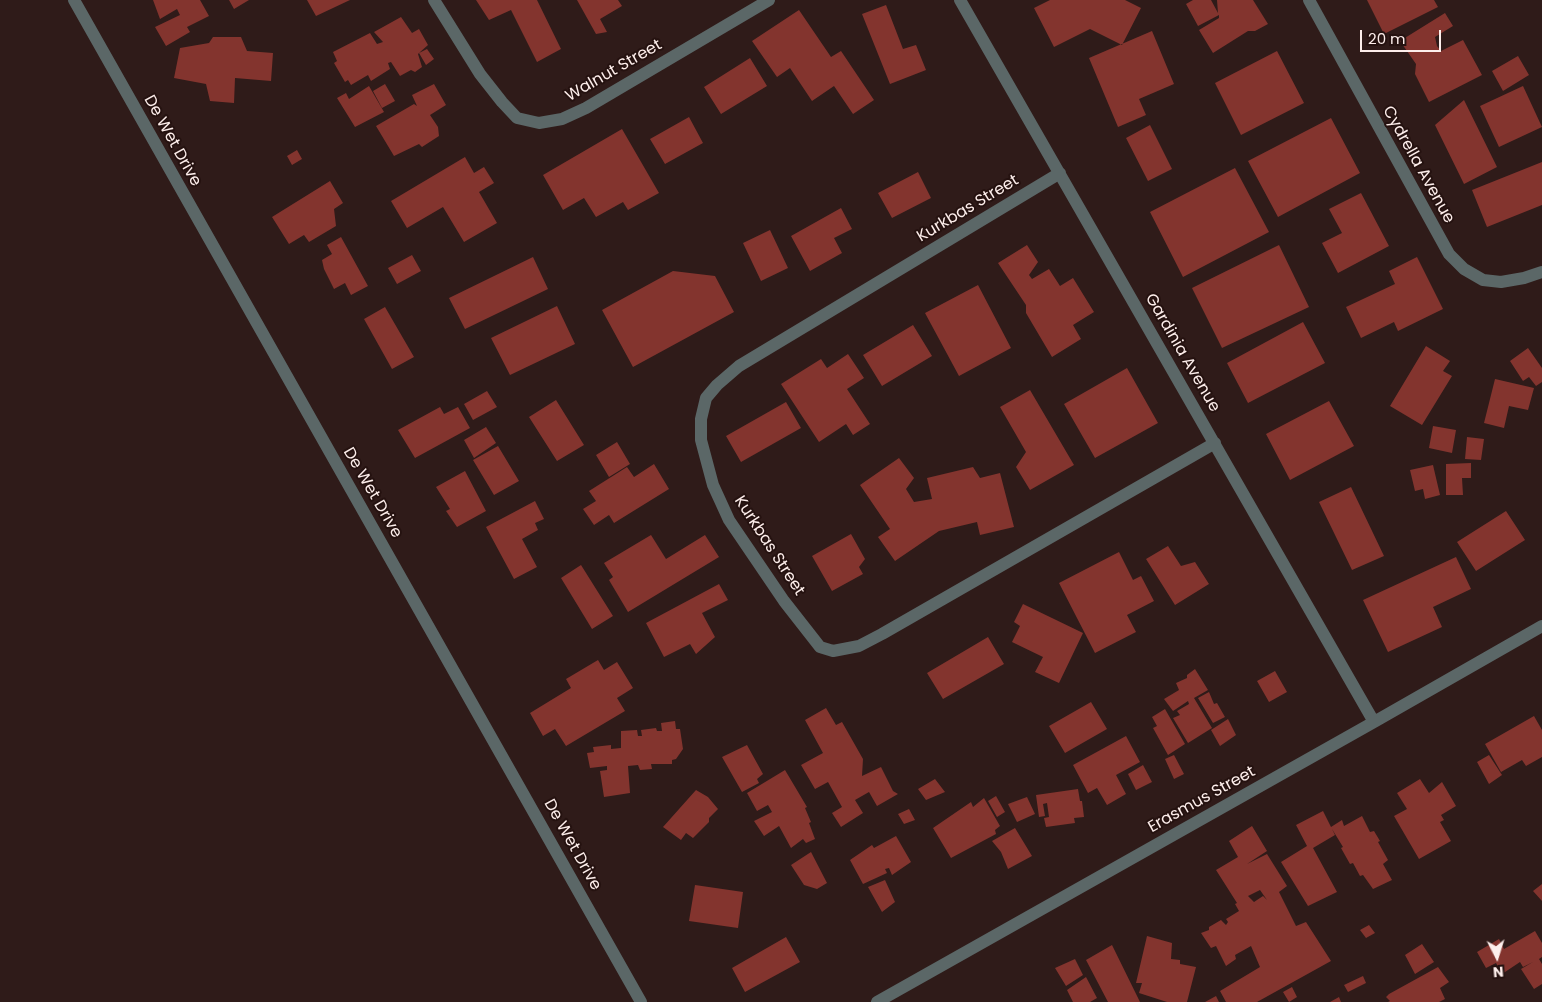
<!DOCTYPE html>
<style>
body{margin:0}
#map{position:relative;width:1542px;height:1002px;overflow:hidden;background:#2f1b19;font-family:Poppins,sans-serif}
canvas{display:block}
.north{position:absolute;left:1472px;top:932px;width:50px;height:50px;-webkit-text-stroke:4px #251210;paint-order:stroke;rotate:175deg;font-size:14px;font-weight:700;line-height:20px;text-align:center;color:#fdeeeb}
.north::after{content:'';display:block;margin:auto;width:18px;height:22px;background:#fdeeeb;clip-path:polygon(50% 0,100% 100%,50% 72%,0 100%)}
.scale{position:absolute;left:1360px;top:30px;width:81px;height:22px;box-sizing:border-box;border:2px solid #fdeeeb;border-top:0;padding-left:6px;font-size:15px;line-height:18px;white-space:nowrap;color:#fdeeeb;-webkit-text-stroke:4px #251210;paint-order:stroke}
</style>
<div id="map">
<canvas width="1542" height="1002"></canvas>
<div class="north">N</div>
<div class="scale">20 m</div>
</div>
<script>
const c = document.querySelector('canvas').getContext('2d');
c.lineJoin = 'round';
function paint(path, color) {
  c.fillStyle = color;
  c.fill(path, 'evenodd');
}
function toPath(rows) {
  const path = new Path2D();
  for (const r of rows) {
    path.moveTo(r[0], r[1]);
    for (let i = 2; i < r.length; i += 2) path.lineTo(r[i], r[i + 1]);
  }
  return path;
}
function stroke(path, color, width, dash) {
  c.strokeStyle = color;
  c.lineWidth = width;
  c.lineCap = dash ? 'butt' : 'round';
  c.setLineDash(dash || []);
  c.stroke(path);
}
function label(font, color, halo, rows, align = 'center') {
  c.font = font + ' Poppins,sans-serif';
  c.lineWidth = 4;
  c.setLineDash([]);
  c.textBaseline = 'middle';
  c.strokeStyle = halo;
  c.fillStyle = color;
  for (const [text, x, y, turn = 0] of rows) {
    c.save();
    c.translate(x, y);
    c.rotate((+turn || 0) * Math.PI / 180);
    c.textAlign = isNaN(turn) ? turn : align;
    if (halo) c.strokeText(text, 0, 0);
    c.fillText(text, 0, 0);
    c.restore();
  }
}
paint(toPath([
 [153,0,200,0,209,16,187,27,190,32,166,46,155,27,180,15,177,9,160,19],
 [229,0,249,0,234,9],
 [307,0,350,0,316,16],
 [476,0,537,0,561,49,537,62,511,10,489,20],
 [577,0,618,0,622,6,600,19,607,32,596,34],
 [1050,0,1125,0,1141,8,1122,45,1090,29,1054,47,1034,8],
 [1193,0,1211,0,1218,13,1217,0,1253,0,1268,24,1255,31,1248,31,1213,53,1199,30,1219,18,1219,15,1198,26,1186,4],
 [1367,0,1434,0,1438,7,1384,34],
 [886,5,903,49,916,45,926,70,890,84,862,14],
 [799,10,831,57,841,51,874,100,853,114,834,86,812,101,790,68,777,77,752,41],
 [1445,13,1453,26,1435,37,1437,46,1441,51,1463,40,1482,75,1429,102,1415,74,1416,64,1400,41],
 [401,17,412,33,419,29,428,45,419,53,427,49,434,59,426,65,419,53,418,54,422,67,415,72,411,70,400,76,391,62,388,63,390,69,371,81,368,75,351,85,348,80,345,82,334,63,337,61,333,52,370,33,377,44,383,42,374,32],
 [1152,31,1174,84,1139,99,1146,115,1118,127,1089,58],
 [213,37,241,37,247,51,273,53,271,81,235,78,234,103,210,101,206,84,174,78,180,48,209,43],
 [1277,51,1304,103,1241,135,1215,83],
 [1518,56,1529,75,1503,91,1492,71],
 [750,58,767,86,721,114,704,87],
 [385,84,395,101,382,108,373,91],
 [434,84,446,105,430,115,438,127,439,136,422,147,419,144,394,156,376,126,414,104,417,106,412,95],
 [369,86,384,112,355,127,337,98,346,93,349,99],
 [1523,86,1542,127,1499,147,1480,106],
 [1464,100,1497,167,1464,184,1435,125],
 [689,117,703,143,665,164,650,139],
 [1331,118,1360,173,1278,217,1248,161],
 [1150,125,1172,169,1148,181,1126,138],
 [622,129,659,193,628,210,623,202,596,217,584,198,563,210,543,175],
 [297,150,302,159,292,165,287,156],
 [465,157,474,173,484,167,494,183,479,192,497,223,464,242,443,207,407,228,391,201],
 [1542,162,1542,205,1487,227,1472,190],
 [1235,168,1269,232,1183,277,1150,212],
 [918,172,931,198,892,218,878,193],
 [330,181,343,203,334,209,336,226,309,242,304,235,289,244,272,217],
 [1361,193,1389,246,1338,273,1322,243,1342,233,1329,209],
 [841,208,852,229,834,238,842,253,810,271,791,236],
 [770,230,788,268,761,281,743,243],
 [341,237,368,286,351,295,345,283,334,289,324,269,322,260,332,254,327,245],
 [1027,245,1038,262,1029,275,1032,279,1049,269,1060,286,1073,278,1094,312,1073,325,1081,339,1052,357,1026,313,1026,305,998,263],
 [1279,245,1309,307,1222,348,1192,288],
 [412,255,421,271,397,284,388,268],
 [533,257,548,289,465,329,449,298],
 [1417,257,1443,309,1398,331,1394,322,1361,338,1346,307,1395,284,1389,271],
 [673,271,715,276,734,312,633,367,602,310],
 [978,285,1011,348,959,376,925,313],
 [557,306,575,344,510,375,491,338],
 [385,307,414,357,392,369,364,319],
 [1303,322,1325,363,1248,403,1227,363],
 [913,325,932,356,882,386,863,355],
 [1426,346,1450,361,1443,371,1452,376,1422,425,1390,406],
 [1528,348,1542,368,1542,382,1536,386,1529,377,1523,381,1510,361],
 [848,354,864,378,847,389,870,424,853,435,846,424,819,442,781,384,821,359,827,368],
 [1127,368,1158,423,1095,458,1064,404],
 [1495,379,1534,388,1528,410,1509,406,1504,428,1484,423],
 [1030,390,1074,465,1030,490,1016,467,1026,452,1000,407],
 [487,391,497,407,473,420,464,404],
 [556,400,584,445,557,461,529,417],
 [1329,401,1354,446,1290,480,1266,434],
 [786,402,801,428,741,462,726,436],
 [440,407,444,414,458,407,470,428,415,458,398,430],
 [1433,426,1456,430,1452,453,1429,448],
 [486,427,496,443,474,458,464,440],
 [1467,437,1484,439,1481,460,1465,459],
 [617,442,630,464,609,477,596,455],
 [498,446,519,481,494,495,473,460],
 [899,458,914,478,906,489,914,502,932,499,927,478,973,467,980,478,1000,473,1014,527,980,535,977,522,939,531,895,561,878,537,890,529,860,485],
 [1471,463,1471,478,1462,478,1463,495,1446,495,1446,464],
 [654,464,669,489,614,523,609,515,594,525,583,509,596,501,589,491,627,467,634,477],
 [1433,465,1440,495,1425,499,1423,489,1415,491,1410,470],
 [465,471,486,511,457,527,446,511,450,509,436,487],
 [1351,487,1384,556,1352,570,1319,502],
 [535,501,544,519,535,523,538,530,522,539,537,567,514,579,486,527],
 [1506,511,1525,540,1476,571,1457,542],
 [851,534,865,559,859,567,863,574,832,591,812,556],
 [651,535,666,559,705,535,719,557,628,612,609,580,613,577,604,563],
 [1168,546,1181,566,1195,562,1209,584,1175,605,1146,559],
 [1119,552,1133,580,1141,576,1154,601,1127,615,1136,632,1095,653,1059,583],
 [1456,557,1471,589,1433,607,1442,627,1388,652,1363,600],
 [581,565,613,616,592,629,561,578],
 [719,584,728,600,702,613,715,637,696,654,690,644,664,657,646,623],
 [1023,604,1083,633,1059,683,1035,672,1043,657,1012,642,1020,626,1014,622],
 [988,637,1004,664,943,699,927,673],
 [598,660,604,670,617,662,633,688,617,698,625,711,566,746,555,729,543,736,530,713,571,688,566,679],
 [1195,669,1208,690,1194,698,1212,728,1188,743,1173,718,1180,715,1177,711,1189,704,1188,701,1173,711,1164,699,1179,690,1176,683,1187,678,1187,675],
 [1275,671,1287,692,1269,702,1257,681],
 [1209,692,1214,704,1217,703,1225,717,1213,723,1198,698],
 [1091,702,1107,729,1065,753,1049,726],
 [826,708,836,725,842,722,863,759,862,776,881,767,893,791,898,794,877,806,869,792,855,800,863,813,841,827,832,813,842,807,828,782,815,789,801,765,823,753,805,720],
 [1165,709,1185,744,1168,755,1153,728,1157,726,1152,717],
 [1534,716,1542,730,1542,757,1526,766,1522,760,1501,772,1485,744],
 [1228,719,1236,735,1220,746,1211,730],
 [675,721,676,729,680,729,683,749,676,759,672,760,672,764,651,764,652,769,640,770,638,765,628,766,630,793,604,797,600,771,607,770,607,766,590,768,587,753,594,752,593,747,611,745,611,749,621,748,621,731,637,730,638,736,642,736,641,730,656,728,657,731,662,731,661,723],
 [1126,736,1140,762,1116,775,1126,794,1107,805,1097,788,1088,793,1073,765],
 [747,745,763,774,757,779,759,783,742,792,722,757],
 [1174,755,1184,774,1174,779,1165,759],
 [1489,755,1502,775,1489,784,1477,762],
 [1143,765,1152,782,1136,790,1128,774],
 [785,770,807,807,805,808,811,822,809,823,815,839,806,843,803,839,791,848,779,826,764,836,754,821,772,812,768,805,757,811,747,793],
 [935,779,945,792,926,800,918,789],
 [1420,779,1429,793,1442,782,1456,806,1441,815,1444,820,1440,822,1451,841,1419,859,1394,816,1407,809,1397,793],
 [1078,789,1080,801,1082,801,1084,817,1074,818,1075,823,1046,827,1044,818,1049,817,1047,803,1043,804,1045,816,1039,817,1036,795],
 [696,790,708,797,718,809,709,818,709,822,693,838,686,833,681,840,663,827],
 [996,796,1005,812,997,817,988,801],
 [1027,797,1035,814,1017,822,1008,804],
 [984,798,1000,826,995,830,996,834,951,858,933,828,971,802,973,807],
 [909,809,915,820,904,824,898,814],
 [1323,811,1331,827,1342,820,1344,826,1362,816,1370,832,1374,831,1380,841,1378,842,1388,860,1383,864,1392,880,1373,889,1363,875,1360,876,1353,863,1350,864,1341,848,1343,847,1332,829,1335,835,1313,848,1337,892,1308,906,1281,862,1307,846,1296,825],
 [1252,826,1267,851,1247,864,1267,854,1287,886,1279,892,1296,926,1306,922,1331,961,1257,1002,1226,1002,1220,991,1260,967,1251,946,1235,955,1236,959,1226,966,1216,946,1211,948,1201,933,1209,930,1209,927,1221,920,1226,925,1228,922,1226,919,1239,911,1235,904,1237,903,1216,870,1238,857,1229,841],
 [1260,890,1267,900,1263,896,1254,902,1248,896],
 [1015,828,1032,856,1008,869,1001,852,992,841],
 [896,836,911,862,892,875,889,868,885,869,887,873,863,884,850,860,872,845,874,848],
 [811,852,827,883,817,889,804,885,791,865],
 [885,880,895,902,882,912,868,887],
 [1542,884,1542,901,1533,891],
 [695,885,743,892,738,928,689,921],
 [1369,925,1375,933,1366,938,1360,930],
 [1535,931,1542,943,1542,957,1539,959,1542,964,1542,984,1534,989,1521,969,1533,962,1523,967,1520,962,1502,974,1496,963,1486,968,1477,952,1499,939,1504,949],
 [1147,936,1172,943,1171,959,1180,960,1180,964,1196,967,1187,1002,1167,1002,1139,993,1142,983,1136,983],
 [786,937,800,962,745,992,732,968],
 [1422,944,1434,962,1415,974,1405,955],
 [1112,945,1140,1002,1108,1002,1086,960],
 [1075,959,1083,975,1066,986,1055,968],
 [1438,967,1449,982,1440,988,1445,999,1439,1002,1388,1002,1390,1001,1386,997,1389,994],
 [1363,976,1366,983,1348,992,1344,985],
 [1086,977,1097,998,1090,1002,1073,1002,1067,990],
 [1292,987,1297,997,1289,1002,1283,992],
 [1216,996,1219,1002,1205,1002],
 [1339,997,1341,1002,1330,1002]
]), '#83342e');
stroke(toPath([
 [434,0,480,74,502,102,517,118,539,123,562,119,586,108,769,0],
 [960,0,1374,722],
 [1309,0,1449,254,1464,269,1483,280,1501,282,1524,278,1542,272],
 [1060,173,739,366,717,385,706,398,701,419,701,440,713,485,729,520,784,601,820,647,833,651,859,646,882,634,1215,443],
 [877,1002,1374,722,1542,626]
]), '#5b6767', 12);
stroke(toPath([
 [74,0,641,1002]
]), '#5b6767', 12);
label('16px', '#fdeeeb', '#251210', [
 ["Walnut Street",614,71,-30],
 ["De Wet Drive",172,141,61],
 ["Cydrella Avenue",1418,165,61],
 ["Kurkbas Street",968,209,-31],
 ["Gardinia Avenue",1182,353,60],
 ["De Wet Drive",372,493,60],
 ["Kurkbas Street",769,546,57],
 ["Erasmus Street",1202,800,-29],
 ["De Wet Drive",572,845,61]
]);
</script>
